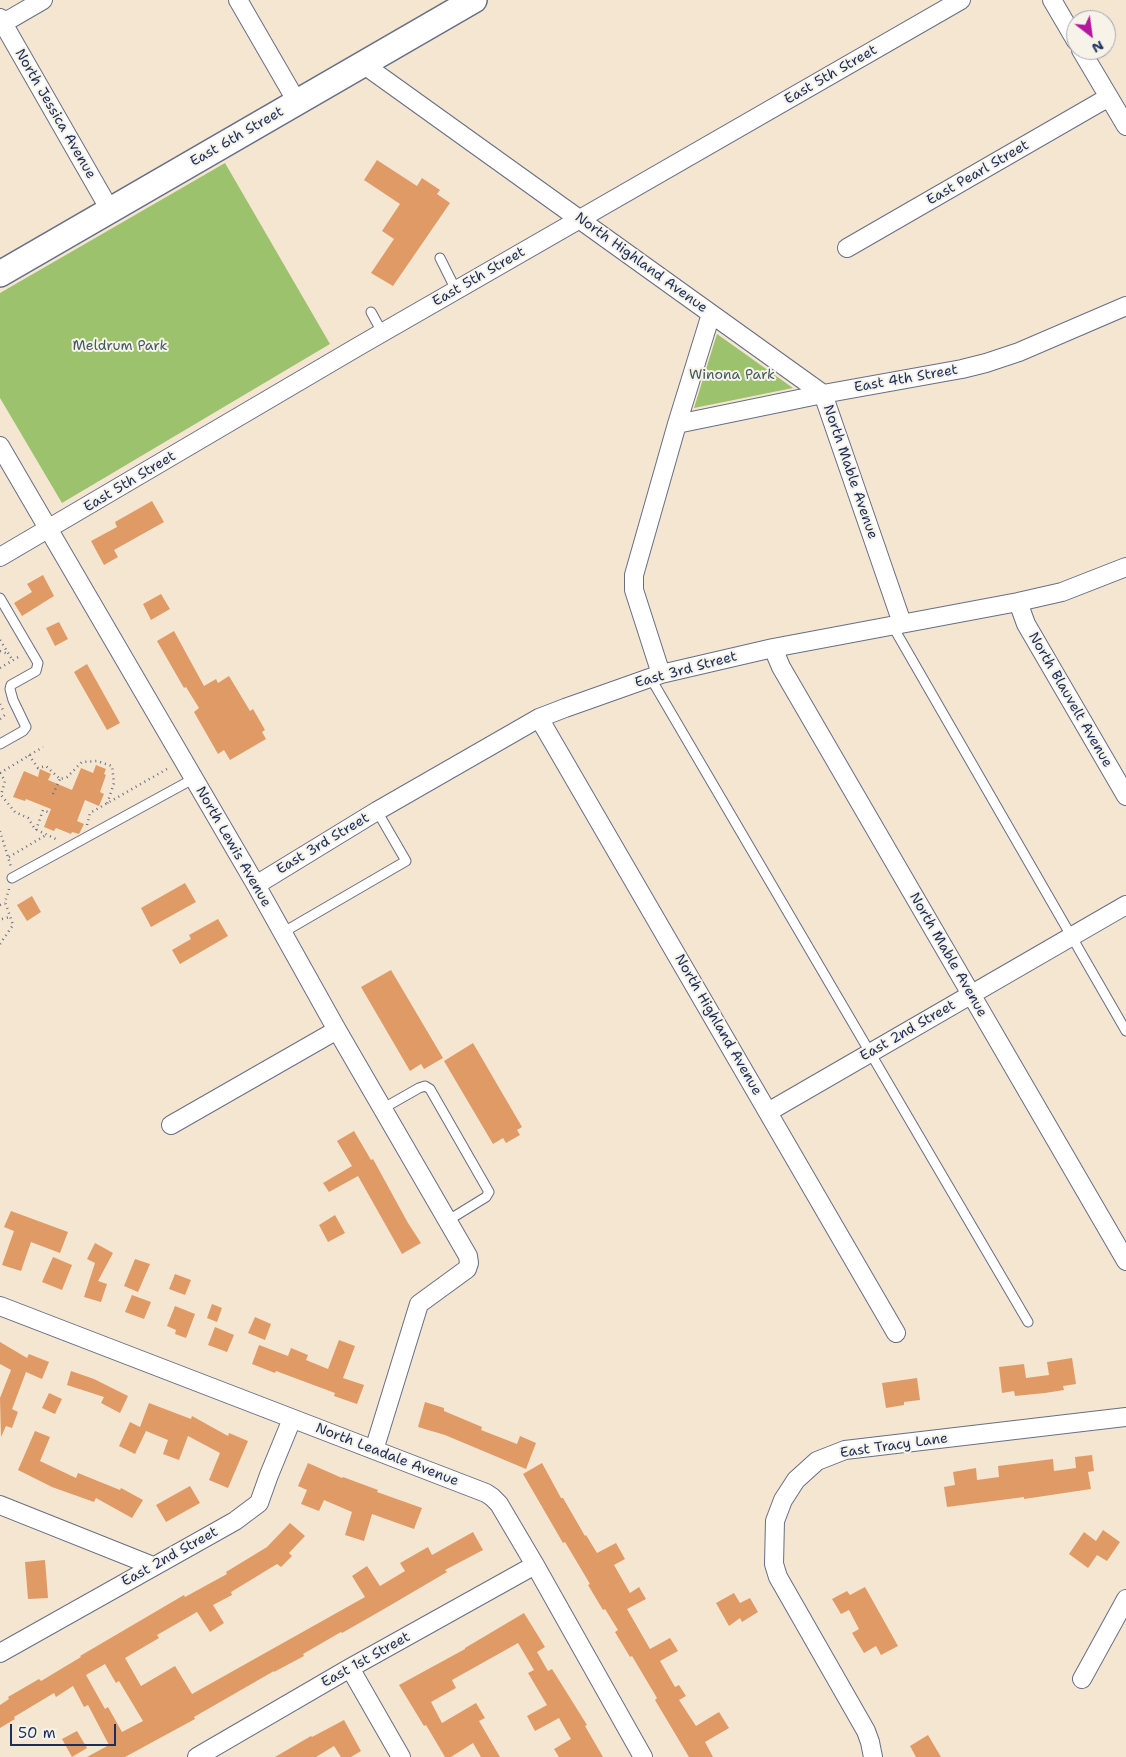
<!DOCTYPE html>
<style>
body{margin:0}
#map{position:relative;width:1126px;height:1757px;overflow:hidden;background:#f4e6d1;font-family:"Shantell Sans",sans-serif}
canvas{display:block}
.north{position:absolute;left:1066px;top:10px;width:50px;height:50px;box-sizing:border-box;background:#f7f3e8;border:1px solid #9fa5b1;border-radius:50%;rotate:150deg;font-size:14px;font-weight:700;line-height:20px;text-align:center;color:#1b2f5e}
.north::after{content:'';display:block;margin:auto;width:18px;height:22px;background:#b5179e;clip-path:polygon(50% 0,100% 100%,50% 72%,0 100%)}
.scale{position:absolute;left:10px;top:1724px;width:106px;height:22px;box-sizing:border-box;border:2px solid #1b2f5e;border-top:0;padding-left:6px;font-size:15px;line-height:18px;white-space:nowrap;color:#1b2f5e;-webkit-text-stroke:4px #f7f3e8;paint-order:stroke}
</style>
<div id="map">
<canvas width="1126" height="1757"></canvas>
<div class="north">N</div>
<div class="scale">50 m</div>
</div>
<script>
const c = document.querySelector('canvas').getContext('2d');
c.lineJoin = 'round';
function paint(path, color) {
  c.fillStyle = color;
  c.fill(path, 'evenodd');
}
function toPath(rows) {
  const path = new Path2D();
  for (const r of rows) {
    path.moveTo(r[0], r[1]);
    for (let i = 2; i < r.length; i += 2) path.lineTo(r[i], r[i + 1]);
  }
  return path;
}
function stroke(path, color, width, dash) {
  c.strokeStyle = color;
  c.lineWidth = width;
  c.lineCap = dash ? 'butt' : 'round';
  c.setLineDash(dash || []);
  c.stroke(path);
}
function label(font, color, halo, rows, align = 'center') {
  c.font = font + ' "Shantell Sans",sans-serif';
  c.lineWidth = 4;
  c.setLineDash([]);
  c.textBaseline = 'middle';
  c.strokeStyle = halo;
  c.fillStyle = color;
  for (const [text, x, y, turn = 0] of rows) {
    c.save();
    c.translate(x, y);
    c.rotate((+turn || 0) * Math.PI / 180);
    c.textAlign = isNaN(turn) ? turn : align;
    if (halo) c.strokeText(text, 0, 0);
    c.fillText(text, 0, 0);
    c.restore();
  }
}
paint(toPath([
 [225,163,330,344,62,503,0,398,0,293],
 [717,334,793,388,694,408]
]), '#9cc26d');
paint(toPath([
 [377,160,417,186,422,178,440,190,437,194,450,203,393,286,371,273,394,239,382,231,400,204,364,180],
 [152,501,164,522,114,550,118,557,104,565,91,541,117,527,115,522],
 [43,575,54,596,22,616,14,603,32,592,27,584],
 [161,594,170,609,151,620,143,604],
 [59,622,68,639,55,646,46,628],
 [174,631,204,686,216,679,218,683,229,676,250,711,253,709,265,730,262,732,266,739,230,760,224,750,218,754,194,712,199,708,186,687,184,688,157,641],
 [87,664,120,723,107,730,74,672],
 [96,765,106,769,104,774,106,775,100,792,104,794,99,806,85,800,77,821,84,824,79,834,72,832,71,834,56,828,54,831,44,827,51,809,26,799,25,801,13,797,24,771,38,777,40,769,51,774,48,780,72,790,81,768,93,773],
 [185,883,196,902,151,927,141,908],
 [32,896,41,912,27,921,17,905],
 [218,919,228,936,180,964,172,950,191,939,189,935],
 [391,970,443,1058,424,1069,421,1064,410,1071,361,987],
 [473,1043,522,1127,517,1130,520,1135,506,1143,503,1138,493,1144,444,1061],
 [354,1131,371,1160,373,1159,408,1223,421,1243,402,1254,358,1176,329,1192,323,1183,352,1166,337,1141],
 [11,1211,68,1232,60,1253,31,1242,21,1271,2,1265,14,1231,4,1227],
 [335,1215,345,1233,328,1242,319,1225],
 [95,1243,113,1253,98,1281,107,1284,101,1302,84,1297,95,1263,87,1259],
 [53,1257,72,1265,62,1290,42,1282],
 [135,1259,150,1264,138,1292,124,1286],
 [175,1274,191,1280,185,1295,169,1289],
 [132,1295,151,1302,144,1319,125,1312],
 [212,1304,222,1308,217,1322,207,1318],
 [175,1306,195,1314,186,1338,175,1334,176,1330,167,1326],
 [255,1317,271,1324,265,1340,248,1333],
 [215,1327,234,1335,227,1352,208,1345],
 [339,1340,355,1346,343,1378,364,1385,357,1404,334,1396,335,1393,276,1371,275,1373,252,1364,259,1345,288,1356,291,1348,308,1355,306,1360,328,1369],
 [0,1342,27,1358,29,1354,49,1362,42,1379,26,1372,12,1409,18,1412,12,1428,6,1426,1,1437,0,1398,11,1370,0,1364],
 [1072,1358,1076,1384,1063,1386,1064,1390,1045,1393,1015,1396,1014,1391,1002,1393,999,1367,1024,1364,1026,1378,1049,1375,1047,1362],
 [71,1371,94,1379,128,1396,120,1413,101,1403,104,1397,67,1385],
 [917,1378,920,1400,904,1402,904,1405,886,1408,882,1383],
 [49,1393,62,1399,55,1414,42,1408],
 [425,1402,444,1408,444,1411,482,1427,481,1430,517,1444,520,1436,536,1443,526,1469,445,1435,418,1427],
 [149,1403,191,1419,192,1416,228,1436,229,1433,248,1441,228,1488,209,1480,220,1453,188,1436,179,1460,163,1454,168,1440,146,1431,135,1454,119,1446,130,1422,140,1427],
 [35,1431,50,1437,40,1461,76,1478,78,1473,120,1490,121,1488,143,1500,132,1518,96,1498,94,1502,52,1487,18,1470],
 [1092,1455,1094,1471,1088,1472,1091,1489,1024,1499,1024,1497,947,1507,944,1487,955,1485,953,1472,976,1468,977,1480,999,1477,998,1466,1053,1459,1054,1471,1076,1468,1075,1457],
 [308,1463,342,1478,343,1477,378,1490,377,1492,422,1508,414,1529,372,1514,364,1541,345,1535,352,1512,324,1500,319,1511,301,1504,307,1490,298,1486],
 [542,1463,561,1498,563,1498,585,1536,586,1535,597,1553,616,1543,625,1559,614,1565,630,1593,639,1587,646,1599,627,1609,650,1649,670,1638,678,1651,660,1661,675,1687,679,1685,686,1696,679,1700,696,1726,719,1712,729,1728,705,1742,713,1757,689,1757,655,1700,657,1698,632,1656,630,1657,615,1632,618,1630,605,1609,603,1610,588,1585,590,1584,565,1542,563,1543,523,1474],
 [190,1486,200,1503,166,1522,156,1505],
 [290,1523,305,1536,289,1553,292,1556,281,1567,277,1564,231,1592,232,1595,213,1605,224,1623,210,1632,197,1612,157,1635,159,1638,125,1658,141,1686,175,1666,192,1694,365,1597,352,1576,367,1566,380,1586,405,1571,400,1563,428,1547,432,1555,473,1532,483,1550,445,1570,447,1572,384,1609,342,1633,341,1632,303,1654,304,1656,274,1672,274,1671,194,1717,195,1719,125,1757,87,1757,109,1745,88,1705,84,1707,73,1686,56,1697,54,1693,14,1717,15,1719,0,1728,0,1705,9,1699,8,1697,39,1679,41,1681,81,1657,80,1656,184,1595,185,1597,227,1574,226,1572,267,1547],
 [105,1664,116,1683,119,1681,143,1721,122,1732,108,1707,105,1709,86,1675],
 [1103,1530,1120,1542,1107,1561,1097,1555,1088,1568,1069,1554,1084,1532,1096,1541],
 [45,1560,48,1598,28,1599,25,1562],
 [865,1587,898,1646,881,1655,876,1646,864,1653,852,1633,859,1629,849,1610,841,1614,832,1599,847,1591,850,1595],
 [734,1593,740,1603,750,1598,758,1612,742,1622,740,1618,729,1626,716,1603],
 [524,1613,545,1647,537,1652,548,1671,552,1669,587,1725,585,1726,603,1757,559,1757,554,1749,571,1739,559,1718,535,1731,527,1716,547,1705,528,1673,534,1670,518,1643,452,1680,456,1688,431,1702,442,1723,476,1703,485,1718,479,1721,500,1757,481,1757,473,1743,451,1757,445,1757,426,1725,424,1726,399,1685,465,1649,465,1648],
 [344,1720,361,1751,351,1757,341,1757,334,1746,316,1757,275,1757,311,1736,312,1737],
 [77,1731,87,1748,72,1757,62,1739],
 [928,1735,941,1757,916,1757,910,1746]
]), '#e09a65');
const service = toPath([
 [440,258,456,290],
 [371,312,382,332],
 [0,598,38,663,36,671,11,685,10,689,13,700,26,727,23,731,0,744],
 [892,625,1126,1031],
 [650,677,1028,1322],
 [12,878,193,779],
 [282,933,406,861,377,811],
 [382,1109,419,1088,425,1086,430,1089,489,1192,486,1197,447,1221]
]);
const minor = toPath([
 [238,0,297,102],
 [1052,0,1076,41],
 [0,18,110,210],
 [0,25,43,0],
 [1081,50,1126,126],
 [363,64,823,394,902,623],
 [847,248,1109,97],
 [677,424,823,394,962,369,986,363,1019,352,1126,306],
 [0,446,256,885,337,1030,468,1256,469,1263,467,1269,419,1304,374,1450],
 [0,557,359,346,961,0],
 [1018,602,1026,624,1126,796],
 [773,648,781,667,1126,1261],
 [661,674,634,590,634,575,677,424,711,314],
 [539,718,896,1333],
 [256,885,377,811,539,718,565,708,661,674,773,648,1018,602,1062,592,1126,567],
 [768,1112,1126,905],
 [171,1125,337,1030],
 [0,1306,486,1493,492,1497,499,1504,535,1565,643,1757],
 [0,1505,153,1566],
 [0,1653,235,1521,259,1503,269,1475,292,1419],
 [350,1668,401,1757],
 [1082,1679,1126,1599],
 [197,1757,350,1668,535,1565],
 [873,1757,870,1742,866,1731,778,1577,774,1564,775,1521,783,1500,796,1480,817,1461,845,1450,1126,1417]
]);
const secondary = toPath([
 [0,274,474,0]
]);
stroke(service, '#676f86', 11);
stroke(minor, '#676f86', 20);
stroke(secondary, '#676f86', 28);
stroke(toPath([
 [0,640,13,661],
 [0,651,8,654],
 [0,668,20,656],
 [0,704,3,710],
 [0,719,6,714],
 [29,755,38,768,46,766,60,779,67,777,82,762,97,761,112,766,114,783,107,804],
 [0,773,5,781,1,795,15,812,28,818,35,829,58,840],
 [0,773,43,747],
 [53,794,60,779],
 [87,825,90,813,167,769],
 [36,830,43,810,50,813],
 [0,831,11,867],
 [9,857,46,835],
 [0,905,5,903],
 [2,919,10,917],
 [0,944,13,925,5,902,9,889]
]), '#676f86', 2.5, [1, 4]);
stroke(service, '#fff', 9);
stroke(minor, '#fff', 18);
stroke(secondary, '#fff', 25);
label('14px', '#1b2f5e', '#f7f3e8', [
 ["East 5th Street",831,75,-30],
 ["North Jessica Avenue",55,114,60],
 ["East 6th Street",237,137,-30],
 ["East Pearl Street",978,173,-30],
 ["North Highland Avenue",641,263,36],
 ["East 5th Street",479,277,-30],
 ["East 4th Street",906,379,-10],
 ["North Mable Avenue",850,472,71],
 ["East 5th Street",130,482,-31],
 ["East 3rd Street",686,670,-15],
 ["North Blauvelt Avenue",1070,700,60],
 ["East 3rd Street",323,844,-31],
 ["North Lewis Avenue",233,847,60],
 ["North Mable Avenue",948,955,60],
 ["North Highland Avenue",718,1025,60],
 ["East 2nd Street",908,1031,-30],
 ["East Tracy Lane",894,1446,-8],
 ["North Leadale Avenue",387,1455,21],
 ["East 2nd Street",170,1557,-29],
 ["East 1st Street",366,1660,-29]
]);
label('14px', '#425b62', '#f7f3e8', [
 ["Meldrum Park",120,346],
 ["Winona Park",732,375]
]);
</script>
